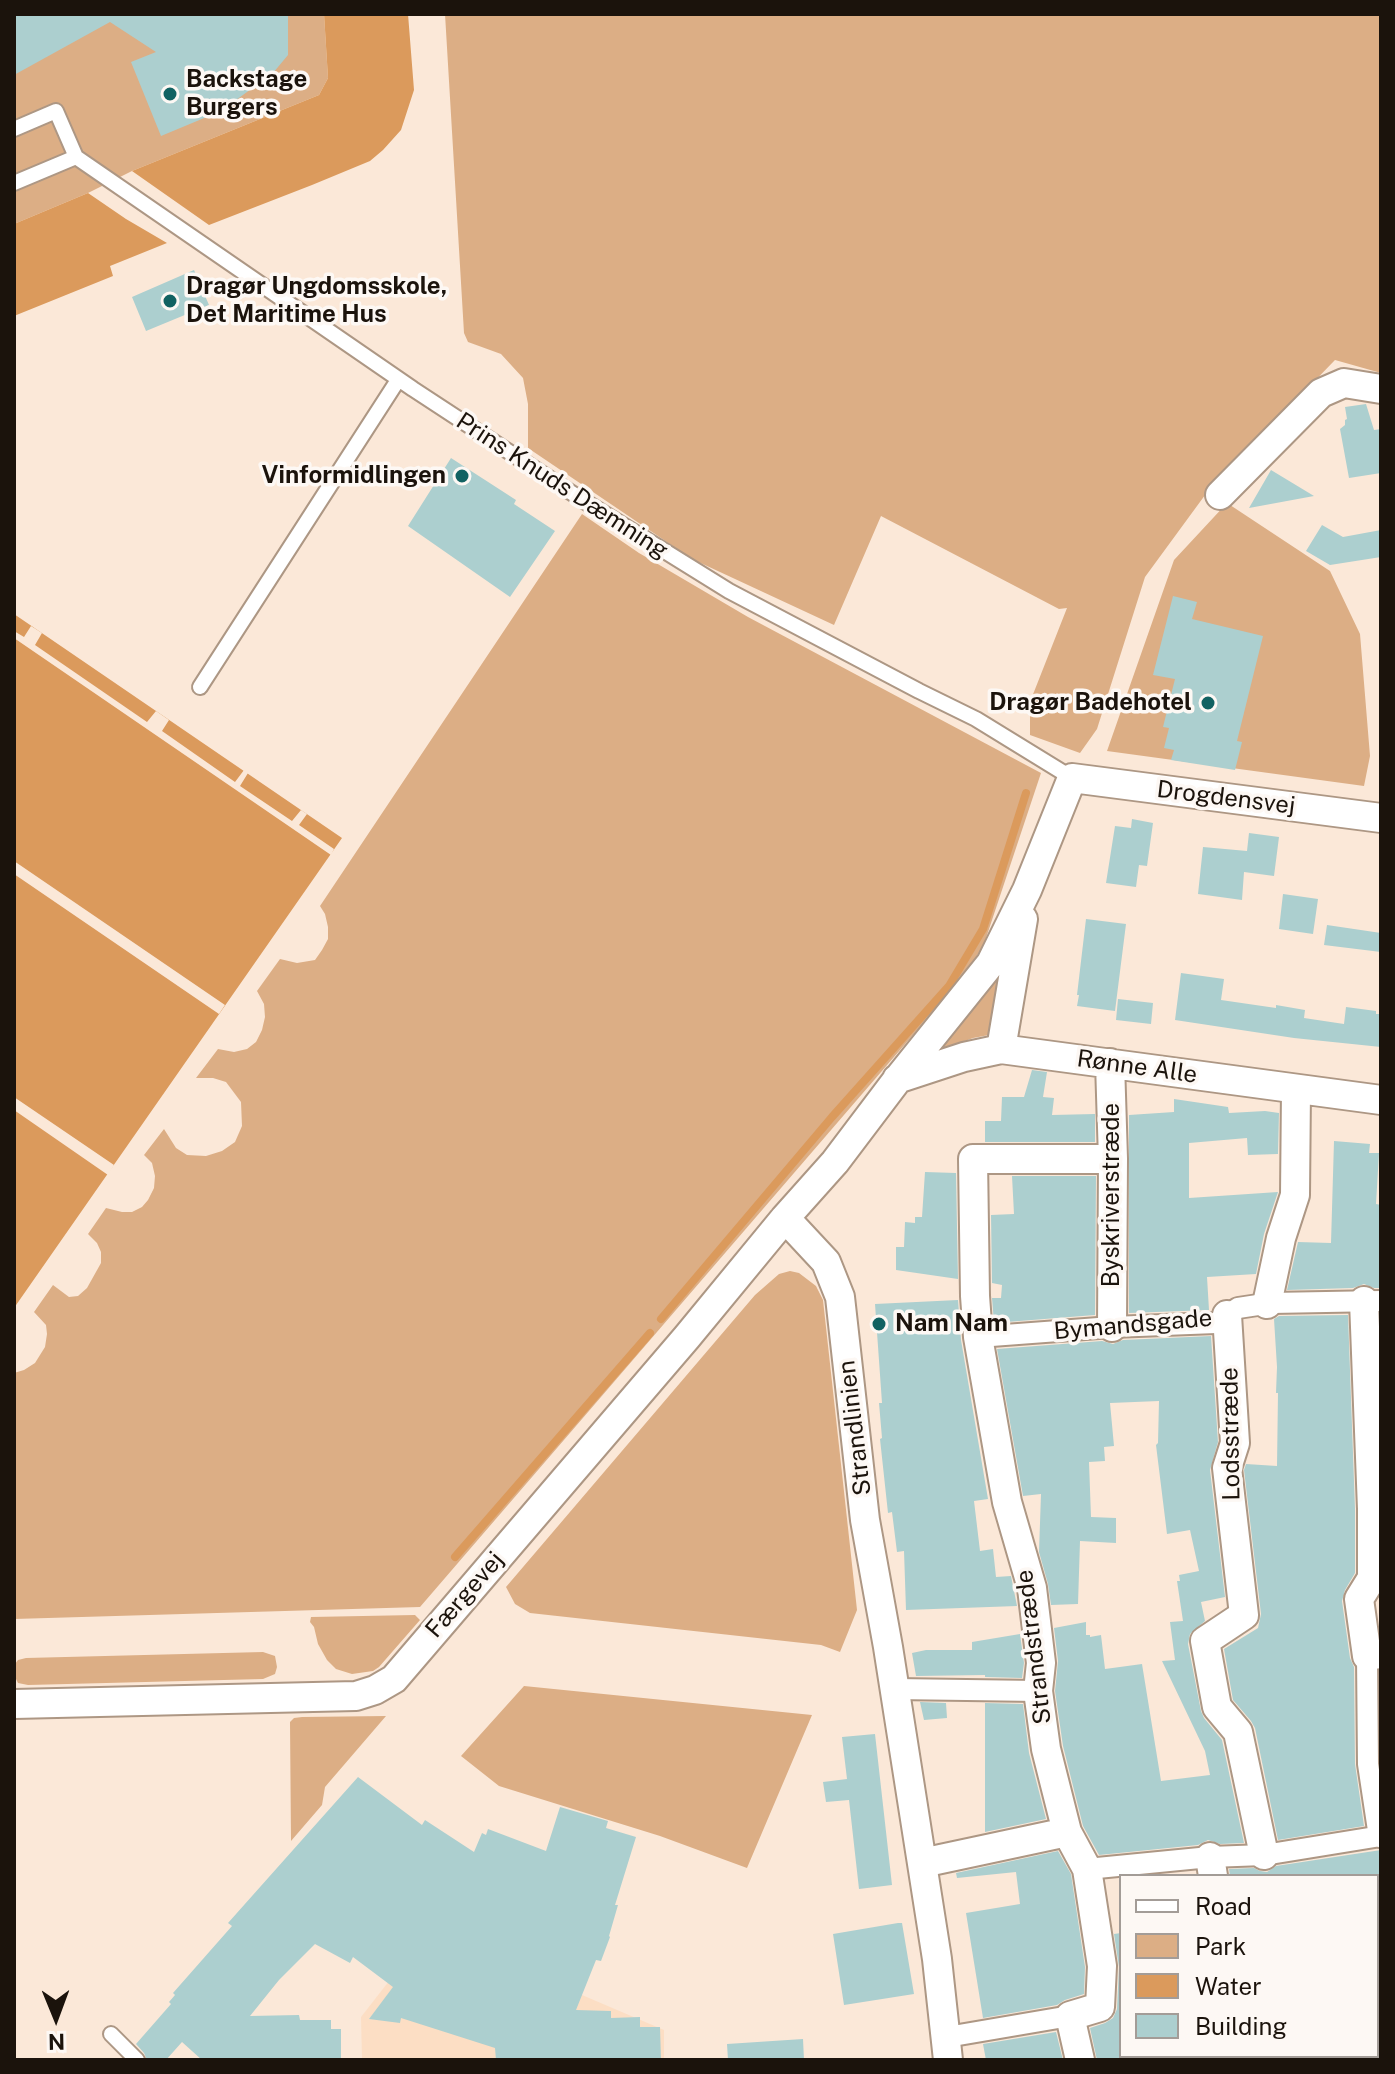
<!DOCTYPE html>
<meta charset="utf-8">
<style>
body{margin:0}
#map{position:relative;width:1395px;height:2074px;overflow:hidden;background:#fbe8d8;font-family:"Public Sans",sans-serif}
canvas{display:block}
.frame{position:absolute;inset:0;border:16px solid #1b130c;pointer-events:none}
.legend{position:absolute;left:1119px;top:1874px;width:260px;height:184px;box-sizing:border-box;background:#fdf8f4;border:2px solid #a39c97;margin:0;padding:10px 14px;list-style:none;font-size:24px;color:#1b130c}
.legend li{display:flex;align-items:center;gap:16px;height:40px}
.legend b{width:40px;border:2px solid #a39c97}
.north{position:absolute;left:16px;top:1978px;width:80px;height:80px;-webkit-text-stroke:6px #fdf8f4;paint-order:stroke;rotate:179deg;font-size:22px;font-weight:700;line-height:32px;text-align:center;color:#1b130c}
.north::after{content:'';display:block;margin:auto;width:28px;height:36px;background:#1b130c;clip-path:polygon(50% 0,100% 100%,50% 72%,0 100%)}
</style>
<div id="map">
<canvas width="1395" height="2074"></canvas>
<div class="frame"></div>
<ul class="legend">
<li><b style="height:10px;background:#fff"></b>Road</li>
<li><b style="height:22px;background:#dcae85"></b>Park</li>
<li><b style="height:22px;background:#db9a5c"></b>Water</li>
<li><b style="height:22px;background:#accfcf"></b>Building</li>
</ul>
<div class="north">N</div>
</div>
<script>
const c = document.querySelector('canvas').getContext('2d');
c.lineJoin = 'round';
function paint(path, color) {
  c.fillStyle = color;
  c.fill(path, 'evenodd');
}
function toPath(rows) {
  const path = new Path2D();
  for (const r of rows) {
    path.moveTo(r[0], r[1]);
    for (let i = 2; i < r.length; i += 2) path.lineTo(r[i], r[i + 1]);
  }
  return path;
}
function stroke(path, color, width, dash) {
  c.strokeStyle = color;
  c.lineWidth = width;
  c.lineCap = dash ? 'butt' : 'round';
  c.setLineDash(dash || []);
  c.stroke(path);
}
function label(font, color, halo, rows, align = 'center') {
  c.font = font + ' "Public Sans",sans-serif';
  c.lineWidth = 7;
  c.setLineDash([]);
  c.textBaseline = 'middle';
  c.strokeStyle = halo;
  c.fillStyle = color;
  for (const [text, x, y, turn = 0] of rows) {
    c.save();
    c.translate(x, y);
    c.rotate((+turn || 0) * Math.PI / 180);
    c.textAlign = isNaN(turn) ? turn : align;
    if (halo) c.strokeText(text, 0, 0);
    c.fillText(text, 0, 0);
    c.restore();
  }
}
paint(toPath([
 [407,1958,582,1995,664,2030,664,2060,362,2060,361,2017]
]), '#fcdec4');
paint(toPath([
 [14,14,324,14,328,78,319,95,132,171,88,193,14,224],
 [445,14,1381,14,1381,373,1335,360,1208,491,1145,577,1097,729,1080,753,1030,735,1030,702,1067,608,1059,609,881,516,834,625,692,559,528,448,528,404,523,378,501,354,468,342,464,333],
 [1227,503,1330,571,1360,634,1370,756,1364,786,1107,751,1174,560],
 [582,514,639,553,748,617,1041,773,983,947,956,985,420,1607,14,1619,14,1373,24,1370,35,1363,45,1347,47,1334,46,1325,34,1312,53,1285,69,1297,78,1296,87,1288,101,1263,101,1252,97,1243,88,1234,106,1208,122,1212,132,1212,142,1207,148,1200,154,1188,155,1176,152,1163,144,1155,164,1129,176,1148,187,1155,206,1156,222,1151,235,1142,242,1126,241,1102,226,1082,213,1078,196,1078,218,1049,234,1052,247,1049,256,1042,262,1030,265,1017,264,1004,257,991,280,959,297,963,315,960,322,950,328,939,328,927,325,914,320,906],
 [1003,960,994,1034,973,1038,938,1051],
 [790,1271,799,1273,816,1286,823,1300,857,1610,840,1652,821,1645,530,1613,515,1604,506,1587,755,1295,779,1274],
 [415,1615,420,1620,379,1667,373,1671,352,1674,336,1669,327,1660,318,1644,314,1627,310,1622,311,1617],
 [263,1652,275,1656,277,1667,275,1674,263,1679,28,1685,18,1683,14,1675,15,1664,18,1660,26,1658],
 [524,1686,812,1715,747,1868,660,1836,499,1786,461,1756],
 [386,1716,325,1787,322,1805,291,1841,290,1722,294,1718,302,1717]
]), '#dcae85');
paint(toPath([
 [324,14,408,14,414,90,401,130,383,150,370,161,312,185,209,225,132,171,319,95,328,78],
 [88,193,126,219,167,243,110,266,113,276,14,316,14,224],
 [14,614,342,838,14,1308]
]), '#db9a5c');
paint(toPath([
 [31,626,42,633,35,645,147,722,156,711,169,720,162,731,235,782,244,770,248,773,240,786,292,821,301,810,307,814,299,825,334,849,331,855,14,638,14,631,24,637],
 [14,861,225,1005,219,1014,14,874],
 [14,1097,114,1165,108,1175,14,1110]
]), '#fbe8d8');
stroke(toPath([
 [661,1319,832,1117,949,986,983,929,1026,793],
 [455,1557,650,1333]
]), '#db9a5c', 8);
paint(toPath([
 [14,14,288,14,288,55,273,73,221,111,161,136,131,62,156,52,110,22,14,75],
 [194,270,209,305,146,331,132,297],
 [1366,404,1374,430,1381,429,1381,473,1349,478,1340,429,1345,425,1345,420,1347,419,1345,407],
 [451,458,516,500,514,504,555,531,510,597,408,526],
 [1271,470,1314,496,1249,508],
 [1322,525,1343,537,1381,530,1381,557,1330,565,1306,551],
 [1173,596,1197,602,1192,619,1263,636,1237,741,1242,742,1235,770,1171,760,1174,750,1164,748,1169,728,1163,727,1175,679,1153,675],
 [1132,819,1153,823,1147,866,1139,865,1136,887,1106,883,1115,826,1131,828],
 [1249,833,1279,837,1274,876,1244,872,1242,900,1198,894,1203,847,1247,851],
 [1283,894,1318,899,1313,934,1279,929],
 [1086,919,1126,924,1115,1011,1077,1006,1079,995,1077,995],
 [1327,925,1381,933,1381,952,1324,945],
 [1181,973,1224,979,1221,1000,1276,1008,1276,1005,1305,1010,1304,1018,1344,1024,1346,1007,1376,1011,1376,1014,1381,1014,1381,1047,1294,1038,1175,1020],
 [1118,999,1153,1003,1151,1024,1116,1020],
 [1032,1070,1047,1072,1043,1097,1054,1098,1052,1115,1095,1114,1095,1142,985,1142,985,1121,1001,1121,1002,1097,1024,1097],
 [1174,1099,1228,1107,1229,1113,1265,1111,1279,1113,1278,1154,1248,1155,1247,1138,1189,1143,1189,1198,1278,1192,1264,1234,1256,1274,1207,1277,1209,1310,1129,1313,1129,1115,1174,1112],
 [1334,1141,1370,1144,1369,1153,1379,1153,1376,1204,1381,1205,1381,1288,1374,1288,1364,1284,1353,1288,1287,1290,1298,1242,1331,1243],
 [925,1172,956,1173,958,1279,896,1270,896,1247,904,1247,905,1222,915,1223,915,1217,922,1217],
 [1012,1176,1096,1176,1095,1315,994,1323,992,1298,1001,1298,1002,1285,992,1283,991,1215,1014,1214],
 [958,1300,961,1340,988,1499,974,1501,980,1551,993,1549,996,1577,1011,1576,1017,1606,906,1610,904,1551,897,1552,892,1512,888,1513,880,1439,882,1438,879,1403,882,1403,875,1304],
 [1348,1315,1355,1509,1355,1573,1345,1590,1342,1601,1350,1658,1354,1667,1355,1764,1364,1826,1278,1840,1255,1728,1251,1721,1233,1700,1224,1649,1258,1628,1261,1614,1244,1470,1246,1464,1277,1466,1278,1393,1276,1393,1277,1367,1274,1319,1279,1316],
 [1211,1336,1218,1442,1210,1470,1225,1597,1201,1602,1205,1621,1190,1634,1188,1644,1201,1711,1204,1718,1222,1740,1244,1843,1220,1844,1208,1840,1198,1845,1099,1855,1083,1826,1063,1746,1055,1691,1058,1661,1054,1628,1086,1622,1086,1635,1090,1635,1090,1637,1101,1635,1105,1669,1142,1664,1161,1781,1210,1775,1205,1751,1162,1661,1175,1660,1170,1622,1183,1621,1177,1581,1180,1581,1179,1575,1199,1571,1190,1530,1167,1534,1156,1445,1158,1443,1159,1401,1110,1403,1114,1446,1104,1447,1105,1461,1089,1462,1091,1517,1116,1518,1116,1543,1080,1541,1078,1604,1051,1605,1048,1584,1039,1552,1041,1494,1023,1496,997,1349,1102,1341,1113,1344,1123,1340],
 [1020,1634,1024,1663,1022,1678,985,1677,985,1675,916,1676,912,1653,926,1650,972,1650,972,1642],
 [920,1702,946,1703,947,1718,924,1720],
 [985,1703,1023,1704,1029,1753,1046,1819,985,1832],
 [875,1734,892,1885,859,1889,849,1800,826,1802,823,1782,847,1779,842,1737],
 [358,1777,422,1825,425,1820,474,1852,482,1833,486,1835,488,1829,546,1851,560,1807,608,1821,606,1828,636,1837,615,1905,618,1905,609,1936,610,1937,601,1961,596,1960,576,2010,611,2011,611,2018,640,2017,640,2027,660,2027,661,2060,496,2060,495,2048,401,2018,400,2023,369,2019,393,1987,353,1957,350,1963,315,1944,279,1980,250,2016,299,2015,300,2020,331,2020,331,2029,341,2029,341,2060,202,2060,182,2042,166,2060,147,2060,144,2053,136,2044,171,2004,169,2002,175,1995,173,1993,232,1926,228,1923],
 [1381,1850,1381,1876,1230,1876,1229,1869,1254,1868,1260,1871,1267,1872,1276,1866],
 [1058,1851,1071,1874,1085,1967,1084,1994,1065,2000,1057,2005,983,2018,966,1913,1020,1904,1016,1872,957,1878,956,1873],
 [898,1923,902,1923,914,1994,844,2005,833,1934],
 [1121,1933,1121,2060,1097,2060,1090,2028,1105,2023,1113,2018,1117,2009,1119,1967,1114,1934],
 [1056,2032,1063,2060,986,2060,983,2044],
 [803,2039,804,2060,728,2060,727,2044]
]), '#accfcf');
const service = toPath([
 [14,129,56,111,76,157],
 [76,157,413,389,584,501,729,591,919,691,976,719,1072,778],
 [14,183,76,157],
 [200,687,398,380],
 [111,2034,137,2060]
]);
const pedestrian = toPath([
 [978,1337,1112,1327,1216,1323,1238,1308,1271,1303,1381,1301],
 [1367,1656,1368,1764,1379,1837],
 [895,1689,1038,1691],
 [1087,1869,1210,1857,1264,1855,1381,1836],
 [1377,1996,1381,1996],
 [947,2037,1070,2016],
 [1250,2060,1259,2056]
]);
const minor = toPath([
 [1220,495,1321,393,1344,383,1381,389],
 [1001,1049,1023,919],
 [1110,1063,1113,1159,1112,1327],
 [897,1079,964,1057,1001,1049,1381,1100],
 [785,1218,826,1262,840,1297,865,1520,888,1647,937,1959,948,2060],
 [1364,1301,1372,1509,1372,1578,1359,1599,1367,1656,1381,1654],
 [1267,1304,1281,1238,1295,1195,1296,1090],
 [1227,1315,1235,1443,1227,1468,1244,1615,1205,1641,1217,1707,1238,1732,1264,1855],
 [14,1704,356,1696,375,1690,394,1679,687,1337,785,1218,835,1162,897,1080,991,963,1027,890,1072,778,1381,818],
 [1210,1857,1213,1876],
 [922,1863,1067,1832],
 [1205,2056,1206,2060],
 [1304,2056,1304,2060],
 [1080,2060,1070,2016,1100,2007,1102,1966,1087,1869,1067,1832,1046,1749,1038,1691,1041,1663,1032,1588,1007,1502,978,1337,975,1296,973,1159,1113,1159]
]);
stroke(service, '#ad9784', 18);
stroke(pedestrian, '#ad9784', 24);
stroke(minor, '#ad9784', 32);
stroke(service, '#fff', 14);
stroke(pedestrian, '#fff', 20);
stroke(minor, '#fff', 28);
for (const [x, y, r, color] of [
 [170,94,8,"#116262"],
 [170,301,8,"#116262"],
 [462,476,8,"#116262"],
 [1208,703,8,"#116262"],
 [879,1324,8,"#116262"]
]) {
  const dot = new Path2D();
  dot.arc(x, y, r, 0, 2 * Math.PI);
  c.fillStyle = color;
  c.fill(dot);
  stroke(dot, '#fdf8f4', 3);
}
label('bold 24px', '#1b130c', '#fdf8f4', [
 ["Backstage",186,80],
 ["Burgers",186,108],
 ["Dragør Ungdomsskole,",186,287],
 ["Det Maritime Hus",186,315],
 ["Vinformidlingen",446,476,"right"],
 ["Dragør Badehotel",1192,703,"right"],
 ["Nam Nam",895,1324]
], 'left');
label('24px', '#1b130c', '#fdf8f4', [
 ["Prins Knuds Dæmning",562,486,33],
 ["Drogdensvej",1226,798,7],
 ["Rønne Alle",1137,1067,8],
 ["Byskriverstræde",1112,1195,-90],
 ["Bymandsgade",1133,1325,-5],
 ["Strandlinien",855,1428,-97],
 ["Lodsstræde",1231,1434,-91],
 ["Færgevej",465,1595,-49],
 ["Strandstræde",1034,1647,-97]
]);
</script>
